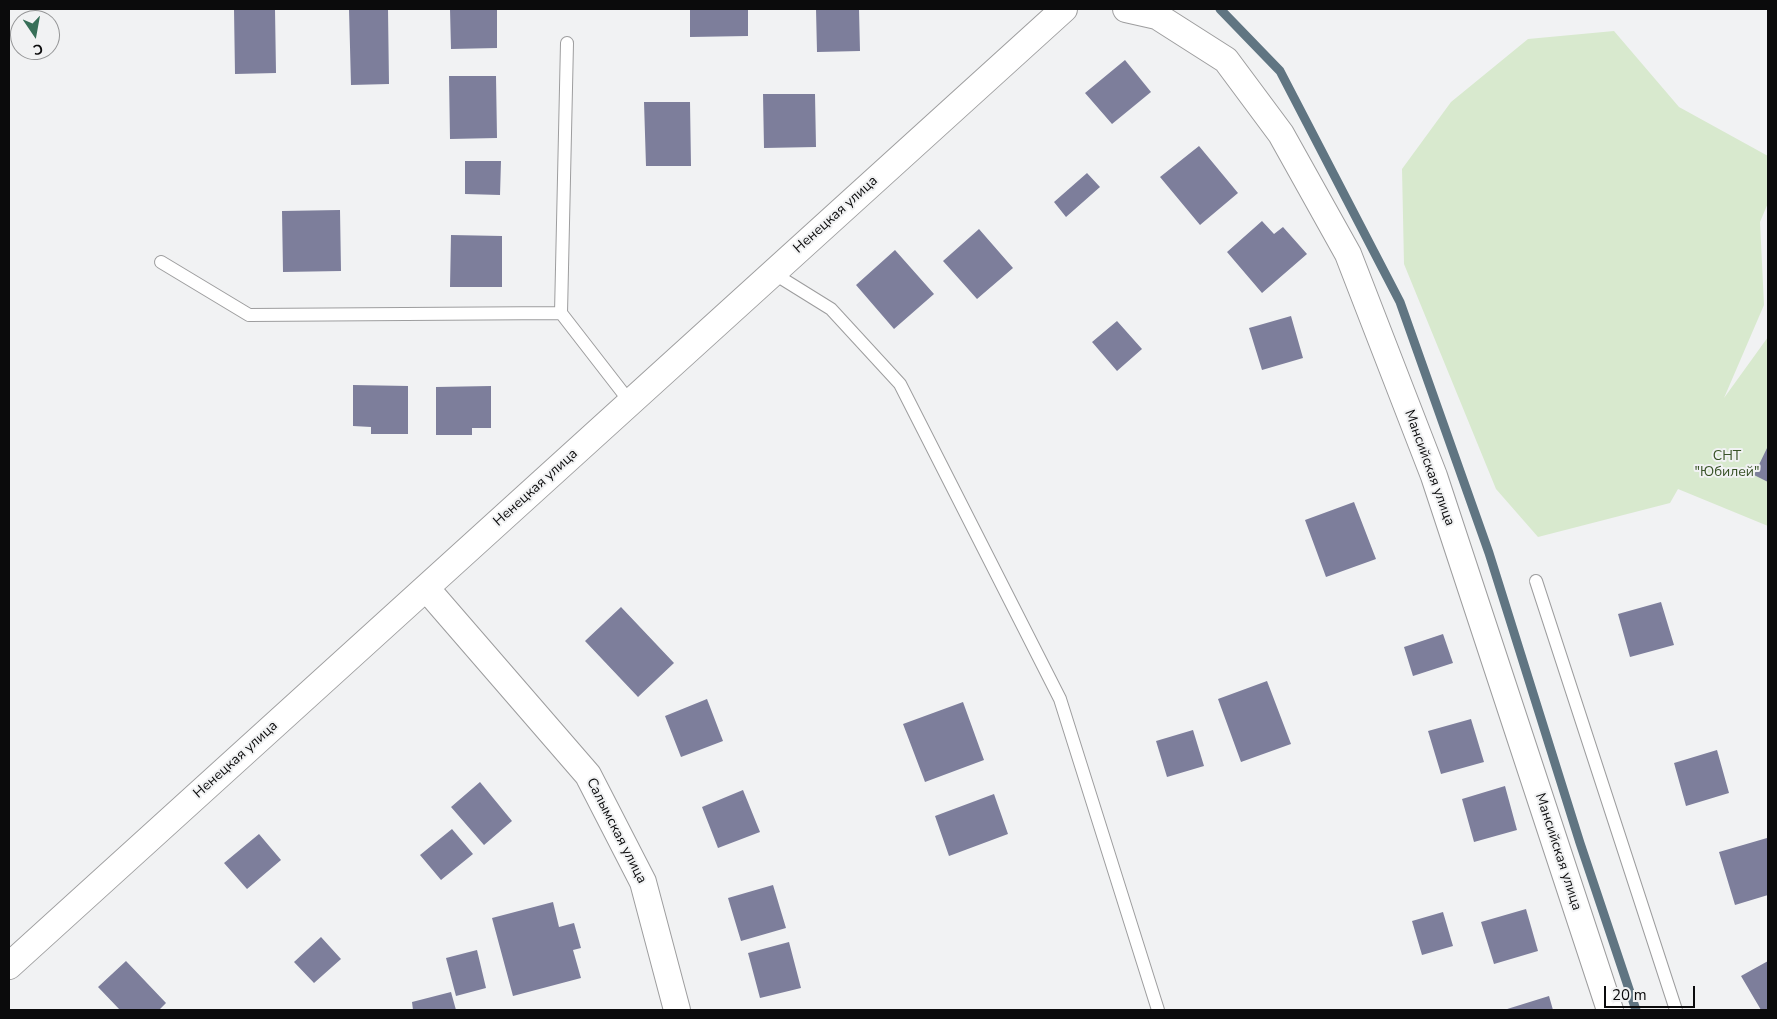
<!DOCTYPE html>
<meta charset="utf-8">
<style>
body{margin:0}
#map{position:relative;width:1777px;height:1019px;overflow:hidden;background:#f1f2f3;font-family:"Nunito Sans",sans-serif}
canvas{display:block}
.frame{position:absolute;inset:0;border:10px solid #0b0b0c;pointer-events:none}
.north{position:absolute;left:10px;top:10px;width:50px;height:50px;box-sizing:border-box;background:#f1f2f3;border:1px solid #959697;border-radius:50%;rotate:168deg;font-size:14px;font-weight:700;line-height:20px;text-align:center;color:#0b0b0c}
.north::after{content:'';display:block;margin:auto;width:18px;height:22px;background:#376f58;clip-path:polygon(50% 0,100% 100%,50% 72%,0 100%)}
.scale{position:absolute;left:1604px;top:986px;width:91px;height:22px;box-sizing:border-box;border:2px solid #0b0b0c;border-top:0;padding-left:6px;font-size:15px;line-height:18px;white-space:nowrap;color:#0b0b0c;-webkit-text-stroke:4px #f1f2f3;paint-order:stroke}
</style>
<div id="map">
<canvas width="1777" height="1019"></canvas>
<div class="frame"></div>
<div class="north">С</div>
<div class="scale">20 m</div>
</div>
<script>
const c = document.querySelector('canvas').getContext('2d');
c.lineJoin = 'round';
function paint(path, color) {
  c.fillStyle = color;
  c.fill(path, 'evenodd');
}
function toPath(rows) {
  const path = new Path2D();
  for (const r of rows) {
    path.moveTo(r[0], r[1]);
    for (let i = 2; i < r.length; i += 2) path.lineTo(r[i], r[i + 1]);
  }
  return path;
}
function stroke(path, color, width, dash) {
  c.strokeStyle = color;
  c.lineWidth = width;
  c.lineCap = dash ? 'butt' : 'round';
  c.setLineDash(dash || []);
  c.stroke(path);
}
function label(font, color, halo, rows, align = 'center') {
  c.font = font + ' "Nunito Sans",sans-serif';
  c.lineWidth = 4;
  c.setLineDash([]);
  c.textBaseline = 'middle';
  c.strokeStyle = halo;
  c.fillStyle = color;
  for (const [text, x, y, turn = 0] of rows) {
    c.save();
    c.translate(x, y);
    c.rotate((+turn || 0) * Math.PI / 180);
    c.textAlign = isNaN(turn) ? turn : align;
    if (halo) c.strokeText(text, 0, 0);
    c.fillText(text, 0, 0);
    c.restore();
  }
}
paint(toPath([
 [1614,31,1679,107,1768,156,1768,203,1760,222,1764,305,1724,398,1768,337,1768,526,1678,489,1670,503,1538,537,1496,489,1404,264,1402,169,1451,102,1528,39]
]), '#d8e9ce');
stroke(toPath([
 [1220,9,1280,71,1400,302,1489,553,1580,843,1636,1010]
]), '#607582', 9);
paint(toPath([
 [234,9,275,9,276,73,235,74],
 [349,9,388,9,389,84,351,85],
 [450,9,497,9,497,48,451,49],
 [690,9,748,9,748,36,690,37],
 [816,9,859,9,860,51,817,52],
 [1125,60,1151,92,1112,124,1085,93],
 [449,76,496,76,497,138,450,139],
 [763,94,815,94,816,147,764,148],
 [644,102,690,102,691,166,646,166],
 [1199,146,1238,193,1200,225,1160,177],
 [465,161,501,161,500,195,465,194],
 [1087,173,1100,187,1066,217,1054,202],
 [340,210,341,271,283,272,282,211],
 [1262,221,1274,234,1283,227,1307,254,1262,293,1227,252],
 [979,229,1013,268,977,299,943,261],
 [451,235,502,236,502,287,450,287],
 [895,250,934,294,894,329,856,285],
 [1291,316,1303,358,1262,370,1249,328],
 [1117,321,1142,349,1117,371,1092,342],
 [353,385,408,386,408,434,371,434,371,427,353,426],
 [491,386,491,428,472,428,472,435,436,435,436,387],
 [1768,446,1768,482,1754,475],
 [1354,502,1376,559,1326,577,1305,520],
 [1661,602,1674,645,1630,657,1618,614],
 [621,607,674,663,638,697,585,641],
 [1443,634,1453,663,1413,676,1404,647],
 [1267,681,1291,744,1241,762,1218,699],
 [707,699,723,741,681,757,665,716],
 [963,702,984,760,925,782,903,724],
 [1471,719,1484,762,1441,774,1428,731],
 [1193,730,1204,766,1167,777,1156,741],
 [1717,750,1729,793,1686,806,1674,763],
 [480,782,512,821,484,845,451,807],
 [1505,786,1517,830,1474,842,1462,799],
 [743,790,760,832,718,848,702,807],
 [994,794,1008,834,949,856,935,816],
 [452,829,473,854,441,880,420,855],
 [259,834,281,860,247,889,224,863],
 [1767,838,1768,895,1735,905,1719,852],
 [773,885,786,928,741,941,728,898],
 [553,902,559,927,574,923,581,948,573,950,581,978,513,996,492,918],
 [1526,909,1538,951,1494,964,1481,922],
 [1443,912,1453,946,1422,955,1412,921],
 [321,937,341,959,314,983,294,962],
 [789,942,801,988,760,998,748,953],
 [477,950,486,988,456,996,446,958],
 [126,961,166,1003,159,1010,120,1010,98,987],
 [1768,961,1768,1010,1761,1010,1741,976],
 [451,992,456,1010,413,1010,412,1002],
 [1549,996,1553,1010,1504,1010]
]), '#7d7e9b');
const service = toPath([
 [567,43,561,313,630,402],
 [161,262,249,315,561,313],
 [773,273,831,309,900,384,1060,699,1158,1010],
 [1536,581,1676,1010]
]);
const minor = toPath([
 [1126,9,1157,16,1226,60,1281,134,1348,254,1434,476,1610,1010],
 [426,588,588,775,643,882,677,1010],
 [9,966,1064,9]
]);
stroke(service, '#9d9d9e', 14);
stroke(minor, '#9d9d9e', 28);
stroke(service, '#fff', 12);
stroke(minor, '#fff', 26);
label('14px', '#0b0b0c', '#f1f2f3', [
 ["Ненецкая улица",836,215,-42],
 ["Мансийская улица",1429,468,70],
 ["Ненецкая улица",536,488,-42],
 ["Ненецкая улица",236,760,-42],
 ["Салымская улица",616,831,63],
 ["Мансийская улица",1558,852,72]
]);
label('14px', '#385227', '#f1f2f3', [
 ["СНТ",1727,457],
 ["\"Юбилей\"",1727,473]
]);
</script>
